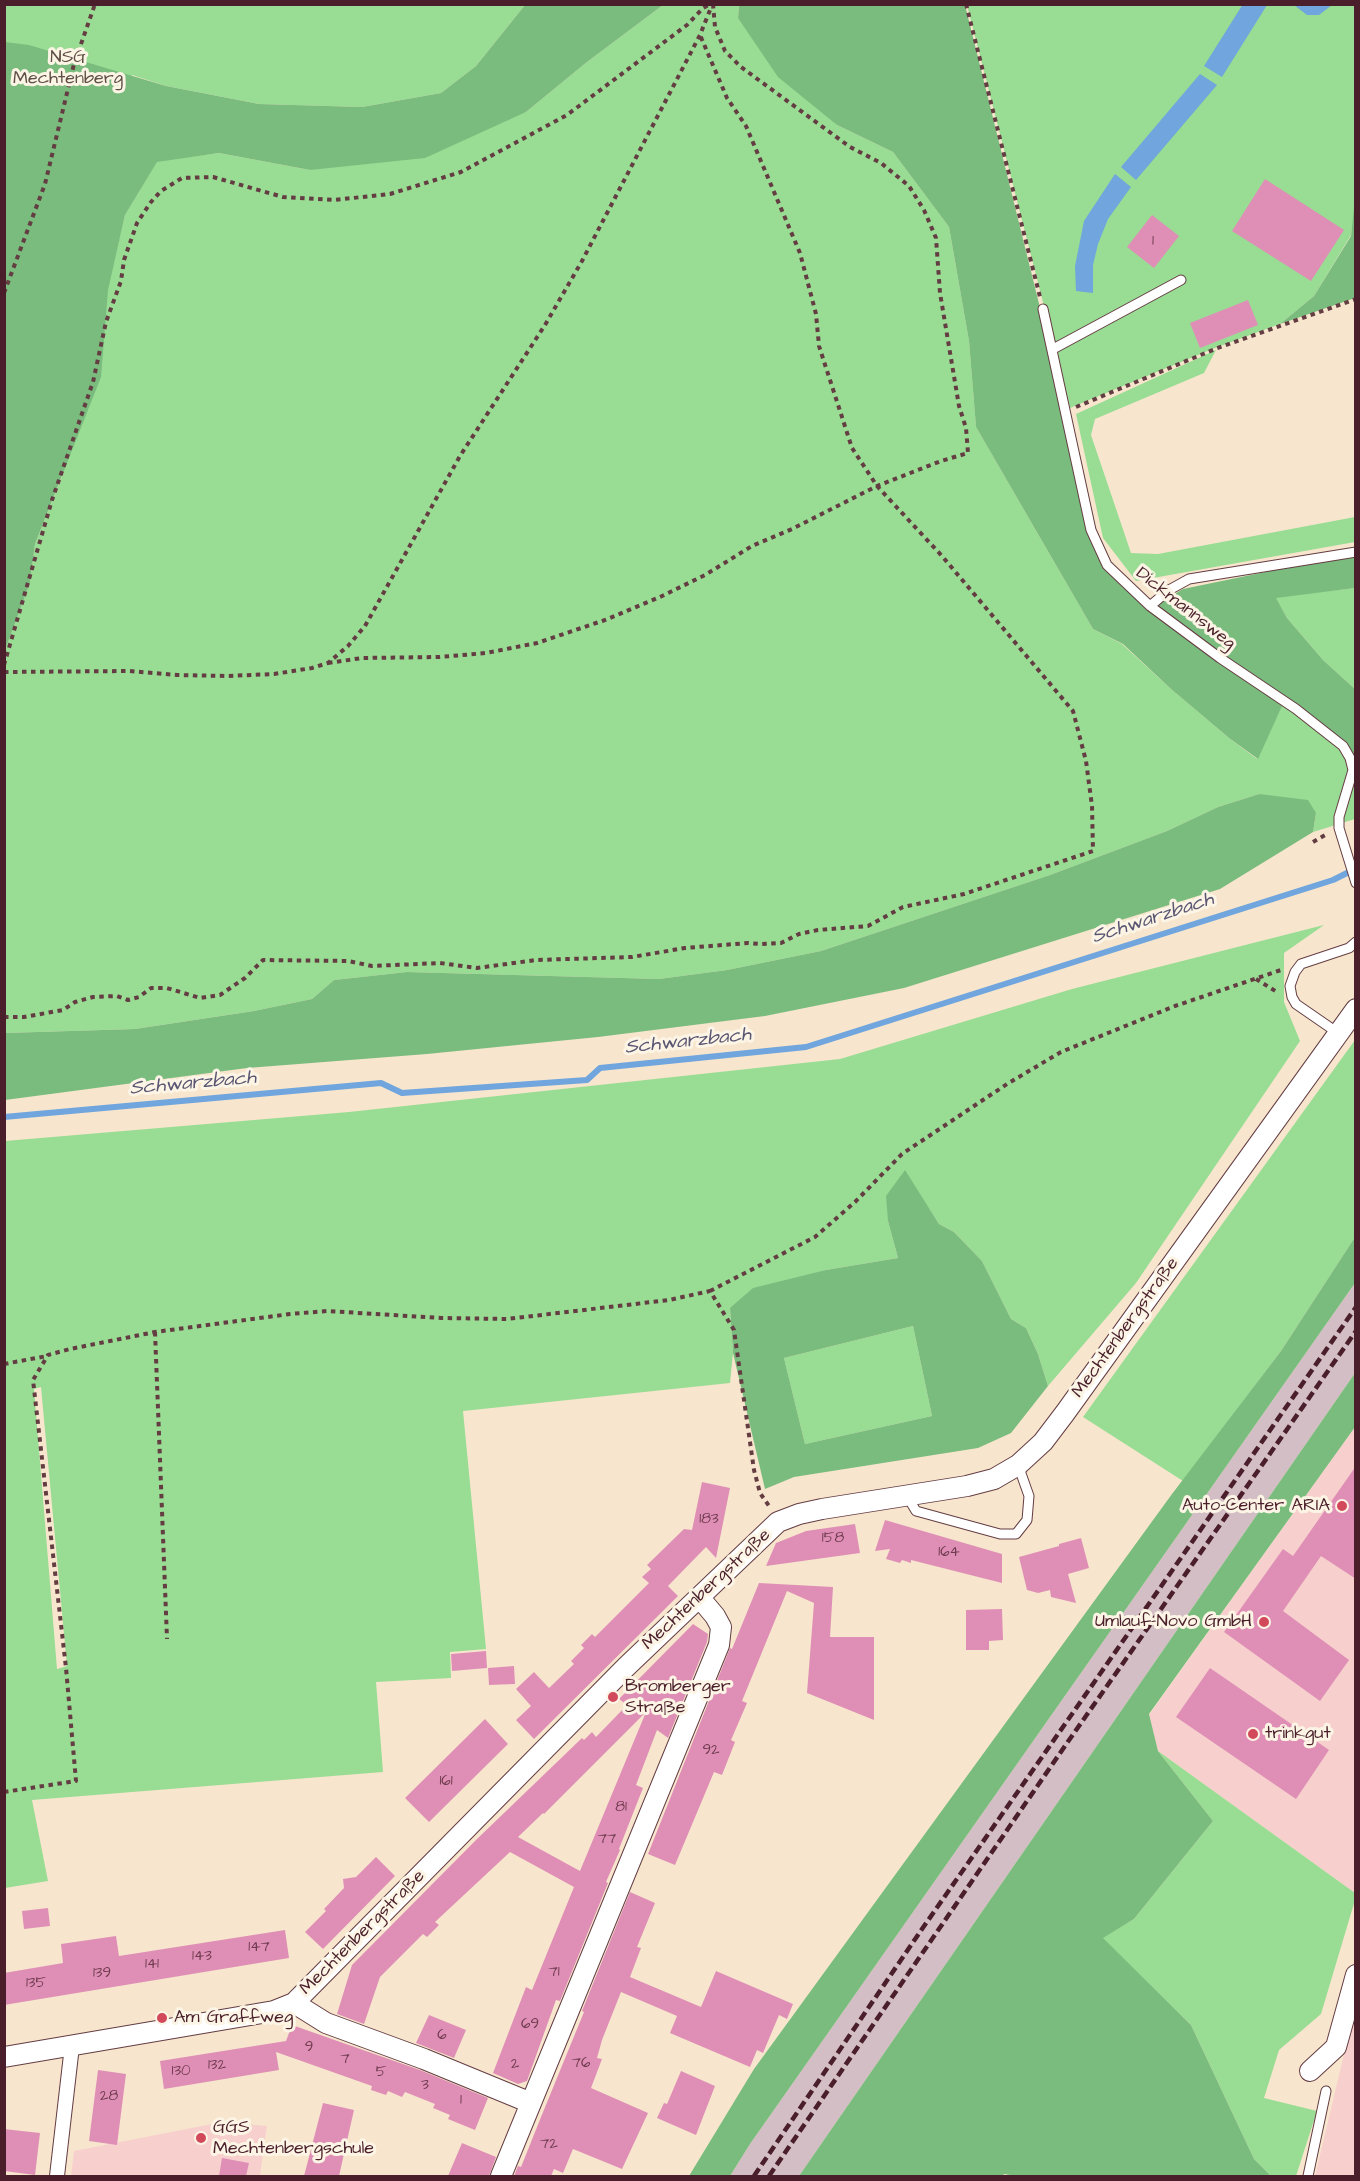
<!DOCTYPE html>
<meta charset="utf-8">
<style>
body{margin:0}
#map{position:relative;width:1360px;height:2181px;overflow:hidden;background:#f7e6cd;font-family:"Architects Daughter",sans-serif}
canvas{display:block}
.frame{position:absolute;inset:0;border:6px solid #4a1f2b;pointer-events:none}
</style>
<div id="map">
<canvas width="1360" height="2181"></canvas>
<div class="frame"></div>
</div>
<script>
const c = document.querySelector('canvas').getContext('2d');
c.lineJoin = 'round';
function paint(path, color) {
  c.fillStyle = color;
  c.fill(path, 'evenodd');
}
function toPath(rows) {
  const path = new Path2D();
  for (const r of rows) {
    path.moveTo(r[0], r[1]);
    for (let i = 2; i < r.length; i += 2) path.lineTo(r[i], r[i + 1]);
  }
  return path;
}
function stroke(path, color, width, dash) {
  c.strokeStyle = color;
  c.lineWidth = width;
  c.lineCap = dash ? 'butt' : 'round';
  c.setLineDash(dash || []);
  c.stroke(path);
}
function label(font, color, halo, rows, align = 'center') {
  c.font = font + ' "Architects Daughter",sans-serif';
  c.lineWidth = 6;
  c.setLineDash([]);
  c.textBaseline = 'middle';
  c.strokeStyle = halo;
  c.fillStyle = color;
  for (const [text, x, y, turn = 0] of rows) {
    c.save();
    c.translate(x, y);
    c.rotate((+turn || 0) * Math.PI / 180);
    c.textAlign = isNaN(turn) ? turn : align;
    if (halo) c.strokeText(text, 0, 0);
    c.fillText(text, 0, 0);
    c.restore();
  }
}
paint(toPath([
 [1355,1427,1355,1893,1158,1751,1149,1715],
 [1355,2008,1355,2176,1315,2176],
 [222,2122,267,2126,260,2176,71,2176,74,2151]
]), '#f7d0ce');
paint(toPath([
 [1355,1283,1355,1373,799,2176,730,2176,750,2144]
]), '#d2bec4');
paint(toPath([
 [5,5,525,5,476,66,441,93,362,107,259,104,166,86,132,75,5,563],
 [663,5,739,5,738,18,837,125,893,152,949,227,969,341,976,427,1093,629,1122,644,1171,689,1229,738,1257,759,1282,705,1313,722,1355,757,1355,819,1313,832,1316,813,1259,794,1218,807,1167,831,1050,875,821,951,727,970,659,979,407,972,334,980,312,999,254,1011,135,1029,5,1033,5,650,30,583,35,544,63,474,125,215,157,161,219,153,310,170,526,112,587,62],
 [967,5,1355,5,1356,197,1351,235,1314,296,1280,324,1215,348,1070,408],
 [1216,350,1204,373,1095,419,1091,435,1131,553,1158,554,1355,517,1355,542,1136,581,1103,538,1076,414],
 [1355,588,1355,689,1323,660,1287,618,1275,597],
 [1324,925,1284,953,1284,1002,1300,1041,1136,1283,1048,1386,1038,1354,1026,1328,1011,1319,982,1261,954,1232,939,1224,904,1171,888,1221,898,1258,826,1270,730,1308,733,1353,730,1383,463,1411,486,1649,450,1652,451,1678,376,1682,383,1772,32,1800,48,1881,5,1888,5,1141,349,1112,840,1059,1072,989],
 [41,1387,67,1666,41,1674,57,1669,34,1389],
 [1355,1040,1355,1237,1281,1351,1183,1481,1083,1417],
 [913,1326,932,1416,805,1444,784,1358],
 [1158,1751,1355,1893,1355,1900,1321,2014,1279,2050,1264,2098,1317,2111,1296,2176,1271,2176,1254,2159,1191,2025,1102,1938,1134,1919,1213,1821]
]), '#99dc94');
paint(toPath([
 [525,5,663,5,587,62,526,112,425,158,310,170,219,153,157,162,125,215,108,290,101,377,35,544,30,583,5,650,5,42,29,45,166,86,259,104,362,107,441,93,476,66],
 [739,5,965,5,1104,566,1154,606,1183,589,1309,563,1355,556,1355,588,1276,598,1287,618,1323,660,1355,689,1355,757,1313,722,1282,706,1258,759,1229,738,1171,689,1123,644,1093,629,976,427,969,341,949,227,893,152,837,125,778,77,738,18],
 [1355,197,1355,298,1280,324,1314,296,1351,236],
 [1259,794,1308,800,1316,813,1313,832,1220,889,904,988,765,1016,598,1037,427,1054,247,1068,5,1100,5,1033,135,1029,254,1011,312,999,334,980,407,972,659,979,727,970,821,951,1050,875,1167,831,1218,807],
 [905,1170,939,1224,954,1232,982,1261,1011,1319,1026,1328,1038,1354,1048,1386,1011,1433,978,1448,794,1477,765,1489,733,1353,730,1308,753,1288,826,1270,898,1258,888,1221,886,1196],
 [913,1326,932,1416,805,1444,784,1358],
 [1355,1237,1355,1283,750,2144,730,2176,689,2176,754,2069,1172,1494,1281,1351],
 [1355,1373,1355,1427,1149,1714,1158,1751,1213,1821,1134,1919,1103,1938,1191,2025,1254,2159,1271,2176,1016,2176,1004,2174,1003,2176,799,2176]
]), '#7abc7e');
paint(toPath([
 [1243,4,1267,5,1222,77,1204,66],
 [1294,5,1294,4,1332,5,1319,15,1307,15],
 [1200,74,1217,85,1136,180,1121,167],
 [1115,174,1131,187,1108,219,1098,244,1093,265,1093,293,1076,291,1075,266,1084,221]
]), '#70a5dd');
stroke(toPath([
 [4,1117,381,1083,402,1093,587,1080,600,1068,806,1047,1333,880,1355,869]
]), '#70a5dd', 6);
paint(toPath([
 [1265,179,1344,230,1311,281,1232,231],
 [1152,215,1179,236,1154,268,1127,247],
 [1248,300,1258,325,1200,348,1190,323],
 [1356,1466,1356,1579,1321,1556,1283,1611,1349,1660,1320,1701,1224,1632,1283,1549,1293,1556],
 [702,1482,730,1488,716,1558,706,1547,668,1586,678,1596,534,1739,516,1720,531,1706,516,1689,534,1672,549,1688,574,1664,571,1661,584,1648,581,1645,592,1634,595,1637,649,1583,642,1577,651,1569,647,1565,684,1529,692,1530],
 [885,1520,1002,1554,1002,1583,911,1560,911,1563,902,1560,900,1563,886,1559,890,1549,875,1551],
 [855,1524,860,1553,766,1566,776,1543,806,1531],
 [1081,1538,1089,1568,1068,1574,1076,1603,1051,1597,1050,1590,1038,1593,1027,1590,1019,1557,1059,1546,1059,1544],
 [759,1583,833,1587,830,1637,874,1637,874,1720,807,1693,814,1603,787,1591,742,1701,747,1703,731,1740,735,1742,722,1775,714,1772,675,1865,648,1854,730,1648,732,1649],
 [1002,1609,1003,1640,989,1641,989,1650,966,1650,966,1610],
 [693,1624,708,1634,707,1642,668,1738,657,1730,636,1785,643,1788,619,1849,620,1850,606,1882,608,1883,560,2001,556,2000,527,2081,518,2084,493,2073,526,1987,532,1990,574,1887,510,1852,435,1922,439,1925,427,1937,423,1934,380,1977,364,2024,337,2014,352,1965,477,1839,582,1738,584,1740,592,1732,596,1737,627,1705,619,1699],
 [646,1712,580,1871,518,1837,543,1813,544,1814],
 [486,1651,487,1668,452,1671,451,1654],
 [514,1666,515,1684,489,1685,488,1668],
 [1210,1668,1329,1750,1296,1799,1176,1717],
 [485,1719,508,1744,429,1822,405,1798],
 [376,1857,395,1876,323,1949,305,1932,326,1911,324,1909,344,1888,343,1879,356,1877],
 [630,1892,655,1903,637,1947,641,1948,630,1977,701,2007,716,1971,793,2004,787,2019,779,2015,763,2053,757,2050,750,2067,670,2033,677,2016,621,1992,602,2040,597,2058,602,2059,591,2088,648,2113,622,2169,573,2149,563,2173,554,2169,551,2176,514,2176,518,2166,521,2167,541,2117,584,2012,582,2011],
 [48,1908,50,1926,24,1929,22,1911],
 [285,1930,289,1958,4,2005,4,1973,63,1963,61,1944,116,1936,119,1956],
 [429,2015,466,2030,454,2058,416,2043],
 [292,2025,420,2070,488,2098,475,2130,448,2119,450,2115,433,2108,435,2104,405,2092,402,2097,388,2091,386,2095,371,2090,372,2086,276,2052,279,2070,164,2089,160,2061,286,2041],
 [98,2070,126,2074,117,2145,89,2141],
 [681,2071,715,2086,696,2135,657,2118,664,2103,667,2104],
 [323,2103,354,2110,339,2176,304,2176],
 [4,2129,40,2133,35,2175,4,2171],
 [462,2143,496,2157,489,2176,448,2176],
 [222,2158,249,2163,246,2176,219,2176]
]), '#df8fb6');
const service = toPath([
 [1043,309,1091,530,1107,565,1150,606,1220,658,1296,709,1343,746,1350,758,1353,770,1339,817,1339,828,1356,883],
 [1053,349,1181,280],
 [1150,606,1169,590,1189,579,1356,552],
 [1338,1033,1296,1004,1292,997,1290,986,1295,972,1301,964,1349,948,1356,942],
 [907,1496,916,1511,1000,1534,1016,1534,1027,1520,1029,1496,1018,1465],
 [1308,2176,1326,2091]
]);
const pedestrian = toPath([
 [57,2176,72,2046]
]);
const minor = toPath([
 [294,2003,326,2023,424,2059,531,2103],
 [4,2057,274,2011,294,2003,626,1667,778,1522,799,1514,822,1509,967,1486,994,1479,1018,1465,1043,1442,1065,1413,1356,1009],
 [1310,2071,1336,2047,1356,1975],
 [501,2176,719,1645,721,1627,715,1616,699,1597]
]);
stroke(service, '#643d43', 11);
stroke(pedestrian, '#643d43', 16);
stroke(minor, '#643d43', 22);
stroke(toPath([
 [966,4,1040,297],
 [4,293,45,184,74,64,95,4],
 [1076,407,1215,349,1356,299],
 [328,663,362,658,440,657,486,653,537,643,605,620,660,597,705,575,752,546,792,529,877,486,941,461,968,453,966,428,959,406,940,293,936,238,924,210,909,186,881,163,850,147,741,67,725,51,715,27,713,4],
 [4,665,52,500,93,382,106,322,121,281,124,260,137,223,151,202,161,191,182,178,213,177,283,197,334,200,390,194,461,172,567,115,687,25,703,8,710,4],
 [4,672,129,671,177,675,226,676,274,674,312,668,328,663,348,646,365,626,460,456,545,325,582,261,700,35,712,5],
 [1313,842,1327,834],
 [1256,979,1277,992],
 [4,1017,24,1017,63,1010,75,1002,93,997,117,996,128,1000,139,997,151,988,167,988,200,998,220,995,245,978,263,960,348,961,372,966,440,963,477,968,536,960,632,957,685,948,748,943,760,944,781,943,799,934,818,930,868,926,903,907,964,894,1093,851,1092,806,1086,761,1073,711,942,556,877,486,852,448,819,346,816,314,800,253,746,126,727,98,700,35],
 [710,1291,815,1237,855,1202,902,1154,1007,1084,1061,1052,1175,1006,1281,970],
 [155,1332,167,1639],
 [4,1364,47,1356],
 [4,1792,76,1781,66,1668,33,1380,48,1355,70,1349,155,1332,290,1314,327,1311,441,1318,507,1319,669,1300,710,1291,734,1330,754,1470,760,1493,769,1506]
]), '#643d43', 4, [4.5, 4.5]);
stroke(service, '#fff', 9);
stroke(pedestrian, '#fff', 14);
stroke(minor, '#fff', 20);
stroke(toPath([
 [754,2176,922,1929,1356,1307],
 [769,2176,1067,1743,1356,1331]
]), '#4a1f2b', 4.5, [9, 4.5]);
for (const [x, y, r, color] of [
 [1342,1506,6,"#d1495b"],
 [1264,1622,6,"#d1495b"],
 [613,1697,6,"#d1495b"],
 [1253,1734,6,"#d1495b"],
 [162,2018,6,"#d1495b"],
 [201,2138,6,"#d1495b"]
]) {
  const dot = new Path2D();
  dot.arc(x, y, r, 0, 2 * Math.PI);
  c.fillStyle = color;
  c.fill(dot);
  stroke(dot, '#fcf5e5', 2);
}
label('15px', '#6f3b4e', null, [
 ["1",1153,242],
 ["183",709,1520],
 ["158",833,1539],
 ["164",949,1553],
 ["92",711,1751],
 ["161",446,1782],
 ["81",621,1808],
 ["77",607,1840],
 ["147",259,1948],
 ["143",202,1957],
 ["141",152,1965],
 ["71",554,1973],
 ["139",102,1974],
 ["135",36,1984],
 ["69",530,2025],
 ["6",442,2036],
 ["9",309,2048],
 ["7",345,2060],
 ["76",581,2064],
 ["2",515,2065],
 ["132",217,2066],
 ["130",181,2072],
 ["5",381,2073],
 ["3",425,2086],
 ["28",109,2097],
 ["1",461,2101],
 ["72",549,2145]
]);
label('18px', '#5e4e45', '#fcf5e5', [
 ["NSG",68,58],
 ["Mechtenberg",68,79]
]);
label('18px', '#4a1f2b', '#fcf5e5', [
 ["Dickmannsweg",1185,609,38],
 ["Mechtenbergstraße",1126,1328,-54],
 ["Mechtenbergstraße",707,1590,-43],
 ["Mechtenbergstraße",363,1933,-45]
]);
label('18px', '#4a1f2b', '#fcf5e5', [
 ["Auto-Center ARIA",1330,1506,"right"],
 ["Umlauf-Novo GmbH",1252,1622,"right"],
 ["Bromberger",625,1687],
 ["Straße",625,1708],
 ["trinkgut",1265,1734],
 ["Am Graffweg",174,2018],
 ["GGS",213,2128],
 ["Mechtenbergschule",213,2149]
], 'left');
label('italic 20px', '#595572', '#fcf5e5', [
 ["Schwarzbach",1153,919,-18],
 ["Schwarzbach",688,1042,-6],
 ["Schwarzbach",193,1084,-5]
]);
</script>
